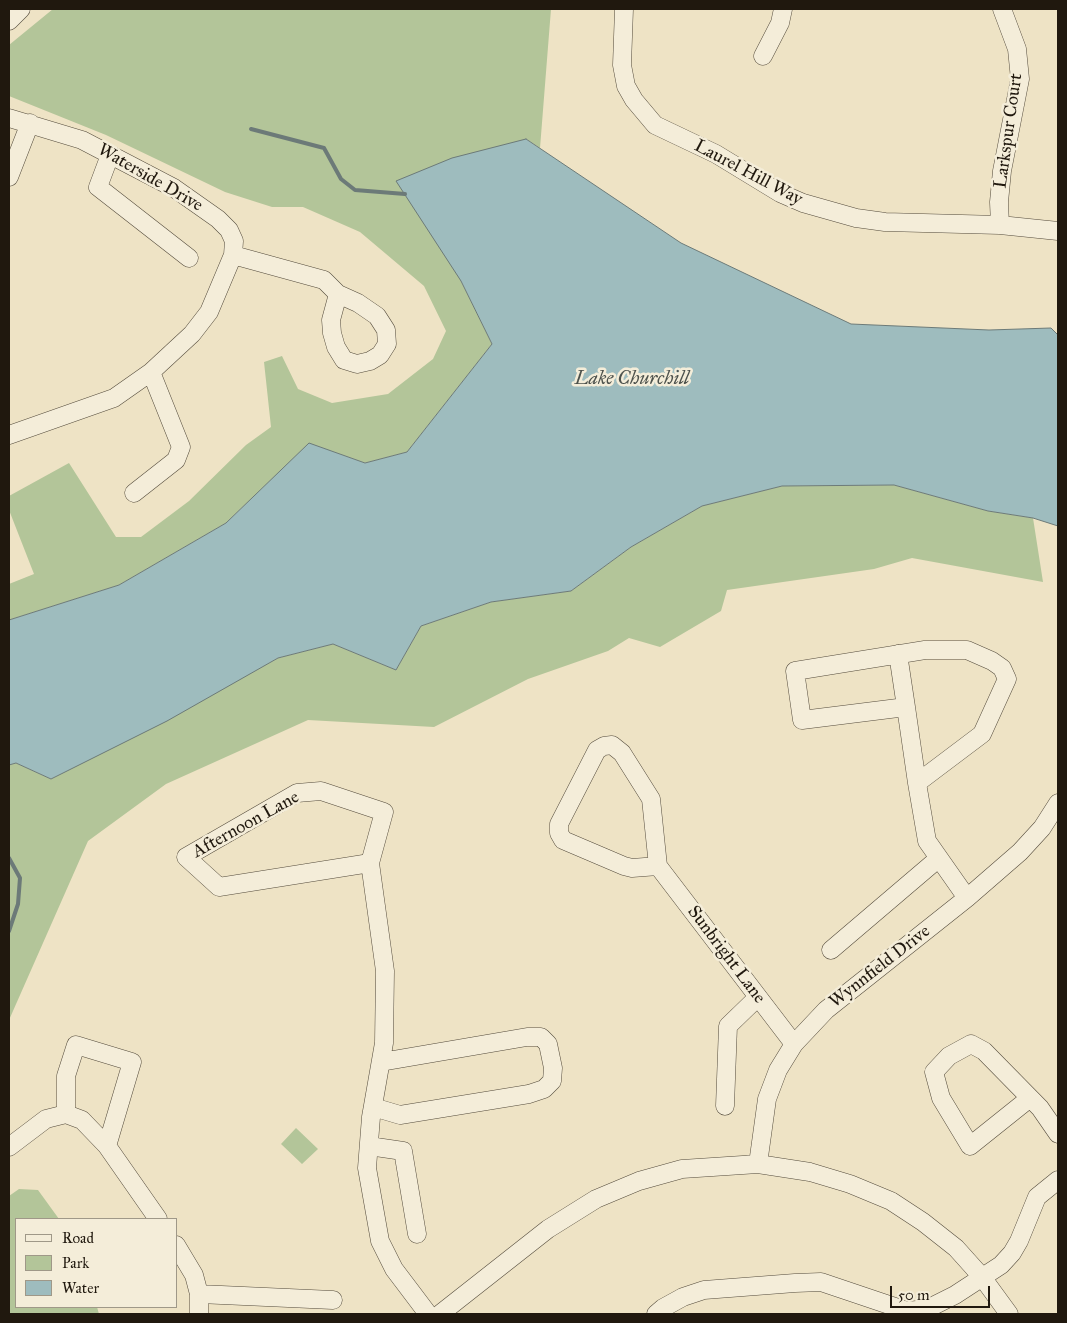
<!DOCTYPE html>
<style>
body{margin:0}
#map{position:relative;width:1067px;height:1323px;overflow:hidden;background:#eee3c5;font-family:"IM FELL Great Primer",serif}
canvas{display:block}
.frame{position:absolute;inset:0;border:10px solid #20180e;pointer-events:none}
.legend{position:absolute;left:15px;top:1218px;width:162px;height:90px;box-sizing:border-box;background:#f4edd9;border:1px solid #9f9888;margin:0;padding:6px 9px;list-style:none;font-size:15px;color:#20180e}
.legend li{display:flex;align-items:center;gap:10px;height:25px}
.legend b{width:25px;border:1px solid #9f9888}
.scale{position:absolute;left:890px;top:1286px;width:100px;height:22px;box-sizing:border-box;border:2px solid #20180e;border-top:0;padding-left:6px;font-size:15px;line-height:18px;white-space:nowrap;color:#20180e;-webkit-text-stroke:4px #f4edd9;paint-order:stroke}
</style>
<div id="map">
<canvas width="1067" height="1323"></canvas>
<div class="frame"></div>
<ul class="legend">
<li><b style="height:6px;background:#f4edd9"></b>Road</li>
<li><b style="height:14px;background:#b3c599"></b>Park</li>
<li><b style="height:14px;background:#9ebcbe"></b>Water</li>
</ul>
<div class="scale">50 m</div>
</div>
<script>
const c = document.querySelector('canvas').getContext('2d');
c.lineJoin = 'round';
function paint(path, color) {
  c.fillStyle = color;
  c.fill(path, 'evenodd');
}
function toPath(rows) {
  const path = new Path2D();
  for (const r of rows) {
    path.moveTo(r[0], r[1]);
    for (let i = 2; i < r.length; i += 2) path.lineTo(r[i], r[i + 1]);
  }
  return path;
}
function stroke(path, color, width, dash) {
  c.strokeStyle = color;
  c.lineWidth = width;
  c.lineCap = dash ? 'butt' : 'round';
  c.setLineDash(dash || []);
  c.stroke(path);
}
function label(font, color, halo, rows, align = 'center') {
  c.font = font + ' "IM FELL Great Primer",serif';
  c.lineWidth = 5;
  c.setLineDash([]);
  c.textBaseline = 'middle';
  c.strokeStyle = halo;
  c.fillStyle = color;
  for (const [text, x, y, turn = 0] of rows) {
    c.save();
    c.translate(x, y);
    c.rotate((+turn || 0) * Math.PI / 180);
    c.textAlign = isNaN(turn) ? turn : align;
    if (halo) c.strokeText(text, 0, 0);
    c.fillText(text, 0, 0);
    c.restore();
  }
}
paint(toPath([
 [53,9,551,9,540,148,526,139,461,281,492,344,407,452,365,463,309,444,226,523,119,585,9,620,9,584,34,574,9,510,9,496,69,463,116,537,141,537,189,501,246,445,271,427,264,362,282,356,298,389,332,403,388,394,433,359,446,331,424,286,360,232,303,207,272,207,225,192,106,135,9,96,9,45],
 [894,485,988,511,1033,518,1043,582,912,558,874,569,727,590,721,611,660,647,629,638,608,651,528,679,434,727,308,720,166,784,88,841,9,1020,9,765,16,763,51,779,278,658,333,644,396,670,421,626,491,602,571,591,631,547,702,506,782,486],
 [296,1128,318,1149,302,1164,281,1144],
 [19,1189,38,1190,59,1219,16,1219,16,1307,97,1307,99,1314,9,1314,9,1196]
]), '#b3c599');
const water = toPath([
 [526,139,681,243,851,324,989,330,1051,328,1058,335,1058,526,1033,518,988,511,894,485,782,486,702,506,631,547,571,591,491,602,421,626,396,670,333,644,278,658,167,721,51,779,16,763,9,765,9,620,119,585,226,523,309,443,365,463,407,452,492,344,461,281,396,181,452,158,526,139]
]);
paint(water, '#9ebcbe');
stroke(water, '#6c7a78', 1);
stroke(toPath([
 [251,129,324,148,341,179,355,190,405,194],
 [9,858,20,878,18,904,9,931]
]), '#6c7a78', 4);
const minor = toPath([
 [624,9,622,65,626,86,634,100,655,125,716,154,780,193,803,203,856,218,885,222,1000,225,1058,231],
 [9,21,21,9],
 [763,56,780,23,783,9],
 [9,118,82,140,174,188,218,219,229,230,234,241,233,255,209,312,192,334,151,372,114,398,9,435],
 [110,155,98,187,189,258],
 [9,177,30,123],
 [1000,225,999,202,1002,171,1020,79,1017,49,1002,9],
 [233,255,324,280,338,294,358,303,377,316,386,330,387,344,380,355,370,361,357,364,344,360,336,347,332,333,331,320,338,294],
 [134,493,176,460,181,447,151,372],
 [898,654,906,707],
 [917,783,906,707,802,720,795,671,925,650,967,650,992,661,1002,668,1007,679,982,734,917,783,927,841,967,898],
 [370,863,219,887,186,857,297,793,321,791,384,812,370,863,385,971,384,1043,371,1117,367,1168,380,1241,394,1269,428,1314],
 [658,866,632,868,624,866,563,840,559,833,559,824,597,750,604,746,612,745,622,753,651,799,658,866,794,1044],
 [831,950,939,858],
 [1030,1098,970,1146,941,1098,934,1072,949,1056,971,1044,984,1051,1040,1108,1058,1134],
 [725,1106,728,1026,758,997],
 [373,1107,400,1115,529,1094,544,1089,552,1081,553,1068,548,1044,541,1037,527,1037,381,1062],
 [66,1114,66,1076,76,1045,132,1062,107,1146],
 [369,1146,403,1151,417,1234],
 [9,1147,46,1119,66,1114,82,1120,107,1146,158,1219],
 [758,1164,767,1099,778,1070,794,1044,826,1010,967,898,1020,852,1042,828,1058,803],
 [176,1245,194,1275,199,1294,199,1314],
 [199,1294,333,1300],
 [440,1314,548,1229,596,1199,639,1181,682,1169,758,1164,810,1172,850,1184,891,1201,923,1222,956,1248,982,1277,1009,1314],
 [656,1314,663,1308,683,1297,704,1290,795,1283,821,1282,907,1311,927,1309,955,1295,1001,1265,1012,1253,1019,1241,1037,1197,1058,1180]
]);
stroke(minor, '#544b3c', 19);
stroke(minor, '#f4edd9', 18);
label('18px', '#20180e', '#f4edd9', [
 ["Larkspur Court",1009,131,-82],
 ["Laurel Hill Way",748,173,28],
 ["Waterside Drive",150,178,30],
 ["Afternoon Lane",246,825,-29],
 ["Sunbright Lane",726,955,53],
 ["Wynnfield Drive",880,967,-38]
]);
label('italic 19px', '#4c514c', '#f4edd9', [
 ["Lake Churchill",632,379]
]);
</script>
